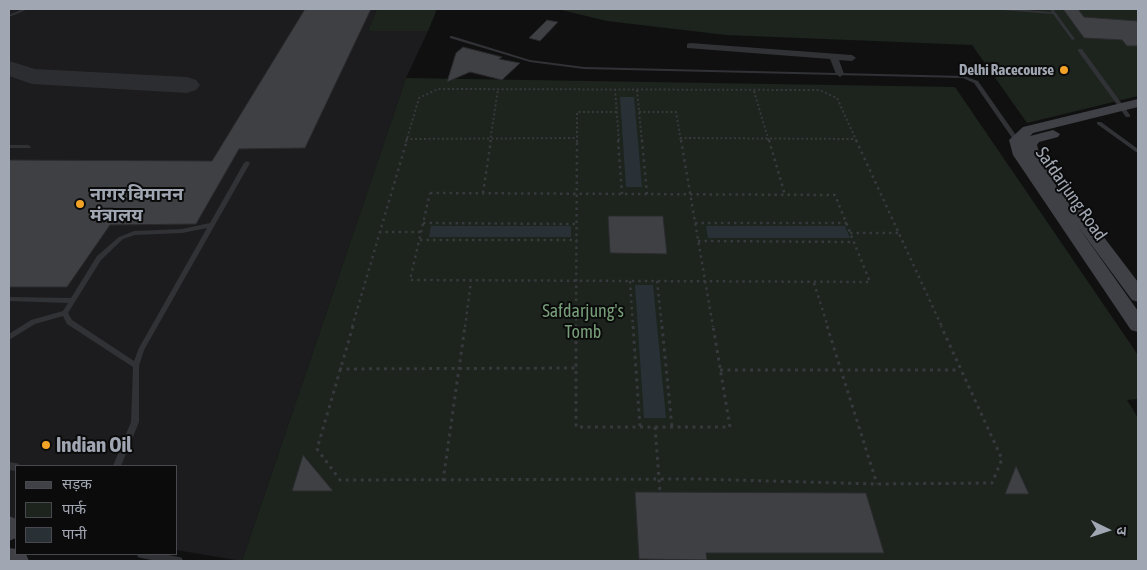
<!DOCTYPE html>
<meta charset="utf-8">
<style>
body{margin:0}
#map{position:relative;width:1147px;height:570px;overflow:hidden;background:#101011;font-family:"Asap Condensed","Noto Sans Devanagari",sans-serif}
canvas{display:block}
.frame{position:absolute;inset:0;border:10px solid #a1a7b2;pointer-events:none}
.legend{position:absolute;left:15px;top:465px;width:162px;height:90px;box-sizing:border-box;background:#0b0b0c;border:1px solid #47494e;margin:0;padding:6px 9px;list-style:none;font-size:15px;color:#a1a7b2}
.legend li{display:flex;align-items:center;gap:10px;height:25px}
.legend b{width:25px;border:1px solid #47494e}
.north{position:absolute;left:1082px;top:505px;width:50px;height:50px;-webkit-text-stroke:4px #0b0b0c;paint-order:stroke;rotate:94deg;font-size:14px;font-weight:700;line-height:20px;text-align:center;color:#a1a7b2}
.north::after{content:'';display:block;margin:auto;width:18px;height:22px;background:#a1a7b2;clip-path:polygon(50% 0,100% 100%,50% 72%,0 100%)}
</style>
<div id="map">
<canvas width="1147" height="570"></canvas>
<div class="frame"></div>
<ul class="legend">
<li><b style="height:6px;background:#3f4146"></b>सड़क</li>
<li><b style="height:14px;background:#1c241d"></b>पार्क</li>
<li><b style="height:14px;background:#293137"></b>पानी</li>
</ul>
<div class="north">उ</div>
</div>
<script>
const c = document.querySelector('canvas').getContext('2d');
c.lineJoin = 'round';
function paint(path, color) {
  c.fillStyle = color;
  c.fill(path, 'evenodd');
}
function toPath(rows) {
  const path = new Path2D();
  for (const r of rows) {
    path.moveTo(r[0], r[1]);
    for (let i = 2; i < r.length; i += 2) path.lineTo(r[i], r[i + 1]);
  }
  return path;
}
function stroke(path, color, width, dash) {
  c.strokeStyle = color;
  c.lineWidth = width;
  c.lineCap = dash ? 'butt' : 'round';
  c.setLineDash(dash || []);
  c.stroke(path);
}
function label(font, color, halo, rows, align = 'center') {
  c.font = font + ' "Asap Condensed","Noto Sans Devanagari",sans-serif';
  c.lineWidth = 4;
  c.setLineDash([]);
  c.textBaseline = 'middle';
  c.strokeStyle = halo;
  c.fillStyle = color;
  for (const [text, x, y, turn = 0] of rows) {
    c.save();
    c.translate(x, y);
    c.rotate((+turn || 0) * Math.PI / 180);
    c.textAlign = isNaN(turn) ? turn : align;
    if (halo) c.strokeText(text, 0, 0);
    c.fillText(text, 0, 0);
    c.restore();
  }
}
paint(toPath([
 [9,9,377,9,368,31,428,31,406,78,242,561,176,550,176,466,16,466,16,525,9,523]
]), '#1c1c1e');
paint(toPath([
 [377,9,437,9,428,31,368,31],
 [557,9,1138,9,1138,96,1027,123,972,45,726,35,607,21],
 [406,78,955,87,1138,355,1138,399,1127,400,1138,418,1138,561,242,561]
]), '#1c241d');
paint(toPath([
 [620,97,634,97,642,187,626,187],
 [431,226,571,226,571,237,429,237],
 [706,226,845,226,850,238,708,238],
 [635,285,653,285,666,418,644,418]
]), '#293137');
paint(toPath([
 [9,61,35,69,187,77,196,80,200,85,196,90,187,93,32,84,9,76,9,61]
]), '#2c2d30');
const building = toPath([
 [305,9,371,9,305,148,239,149,196,224,110,225,67,287,9,287,9,160,212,161,305,9],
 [1063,9,1078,9,1084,17,1138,21,1138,46,1127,46,1122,40,1084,38,1063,9],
 [547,20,558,22,540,41,529,38,547,20],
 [463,47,502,57,499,59,520,63,502,80,470,72,447,82,456,53,463,47],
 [608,216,663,216,667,254,610,253,608,216],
 [303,455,333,491,292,491,303,455],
 [1016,466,1029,494,1005,494,1016,466],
 [635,492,866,493,884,553,706,553,707,560,639,559,635,492]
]);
paint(building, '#3f4044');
stroke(building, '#2a2a2d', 1);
stroke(toPath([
 [615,89,619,142],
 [637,90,642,142],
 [754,91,769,142],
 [639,112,676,112,681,142],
 [680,138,855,139],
 [406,139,577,138],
 [406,142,419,98,438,89,819,90,837,98,857,142],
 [490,142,498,89],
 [577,142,577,112,617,112]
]), '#37393d', 2, [2, 2.5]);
stroke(toPath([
 [618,140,622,194],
 [642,140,647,194],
 [681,140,713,327],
 [769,140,785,195],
 [856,140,942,327],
 [430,193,835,195,870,282,410,280,430,193],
 [483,193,491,140],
 [423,223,577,224],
 [695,223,847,223],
 [379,232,421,232],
 [850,233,898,233],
 [420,240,577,240],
 [698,241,854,242],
 [630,281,633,327],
 [657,281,662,327],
 [814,283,828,327],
 [352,327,407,140],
 [465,327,471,281],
 [576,327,577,140]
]), '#37393d', 2.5, [2.5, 4]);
stroke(toPath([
 [353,326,317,449,340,480,697,479,877,484,992,483,1002,459,941,326],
 [576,326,576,427,730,427,713,326],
 [633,326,640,427],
 [662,326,672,427],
 [827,326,877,484],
 [339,369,577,368],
 [720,370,960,370],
 [655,427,660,492],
 [443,481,465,326]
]), '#37393d', 3, [3, 4.5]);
paint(toPath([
 [23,9,28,9,9,17,9,15,23,9],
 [1000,9,1014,9,1051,12,1051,9,1053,9,1075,39,1072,40,1053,14,1002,10,1000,9],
 [450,36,452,36,530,60,584,67,964,76,978,81,1020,141,1017,143,1015,142,974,83,963,78,584,69,530,62,450,38,450,36],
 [1078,49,1082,49,1130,115,1130,117,1126,117,1078,51,1078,49],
 [1097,122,1101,122,1138,149,1138,153,1136,152,1097,124,1097,122],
 [28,145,31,147,30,148,9,148,9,145,28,145],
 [247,161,250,163,144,350,139,366,139,422,121,466,113,466,131,422,133,367,67,324,63,316,35,324,9,340,9,334,31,320,63,311,68,303,9,301,9,297,71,298,97,256,119,237,134,231,182,229,210,223,244,163,247,161],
 [207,228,139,348,134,361,72,320,68,313,101,260,123,239,135,235,182,233,207,228],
 [9,462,16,463,19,464,20,466,16,466,16,471,9,470,9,462],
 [9,524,16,525,16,533,9,532,9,524],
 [137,554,163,554,179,557,182,558,183,561,157,561,141,558,138,557,137,554]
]), '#313236');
paint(toPath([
 [690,43,852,55,856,58,852,61,839,60,844,74,840,77,836,74,830,59,687,48,687,44,690,43]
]), '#313236');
paint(toPath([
 [1138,99,1138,107,1033,133,1030,136,1053,130,1060,134,1058,137,1039,142,1037,145,1039,152,1138,282,1138,302,1132,300,1077,225,1138,311,1138,332,1131,330,1013,155,1009,140,1023,127,1138,99],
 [9,516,16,519,16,538,9,541,9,516],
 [9,548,16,549,16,554,26,554,29,561,9,561,9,548]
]), '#3f4146');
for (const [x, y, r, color] of [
 [1064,70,5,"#f2a327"],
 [80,204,5,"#f2a327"],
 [46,445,5,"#f2a327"]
]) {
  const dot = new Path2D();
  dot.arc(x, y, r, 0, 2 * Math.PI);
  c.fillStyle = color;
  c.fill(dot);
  stroke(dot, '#0b0b0c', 2);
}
label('bold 15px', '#a1a7b2', '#0b0b0c', [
 ["Delhi Racecourse",1054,70]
], 'right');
label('bold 18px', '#a1a7b2', '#0b0b0c', [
 ["नागर विमानन",90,194],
 ["मंत्रालय",90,215]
], 'left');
label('18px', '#a1a7b2', '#0b0b0c', [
 ["Safdarjung Road",1071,194,55]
]);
label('18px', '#779e78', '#0b0b0c', [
 ["Safdarjung's",583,311],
 ["Tomb",583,332]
]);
label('bold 21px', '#a1a7b2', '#0b0b0c', [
 ["Indian Oil",56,445]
], 'left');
</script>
